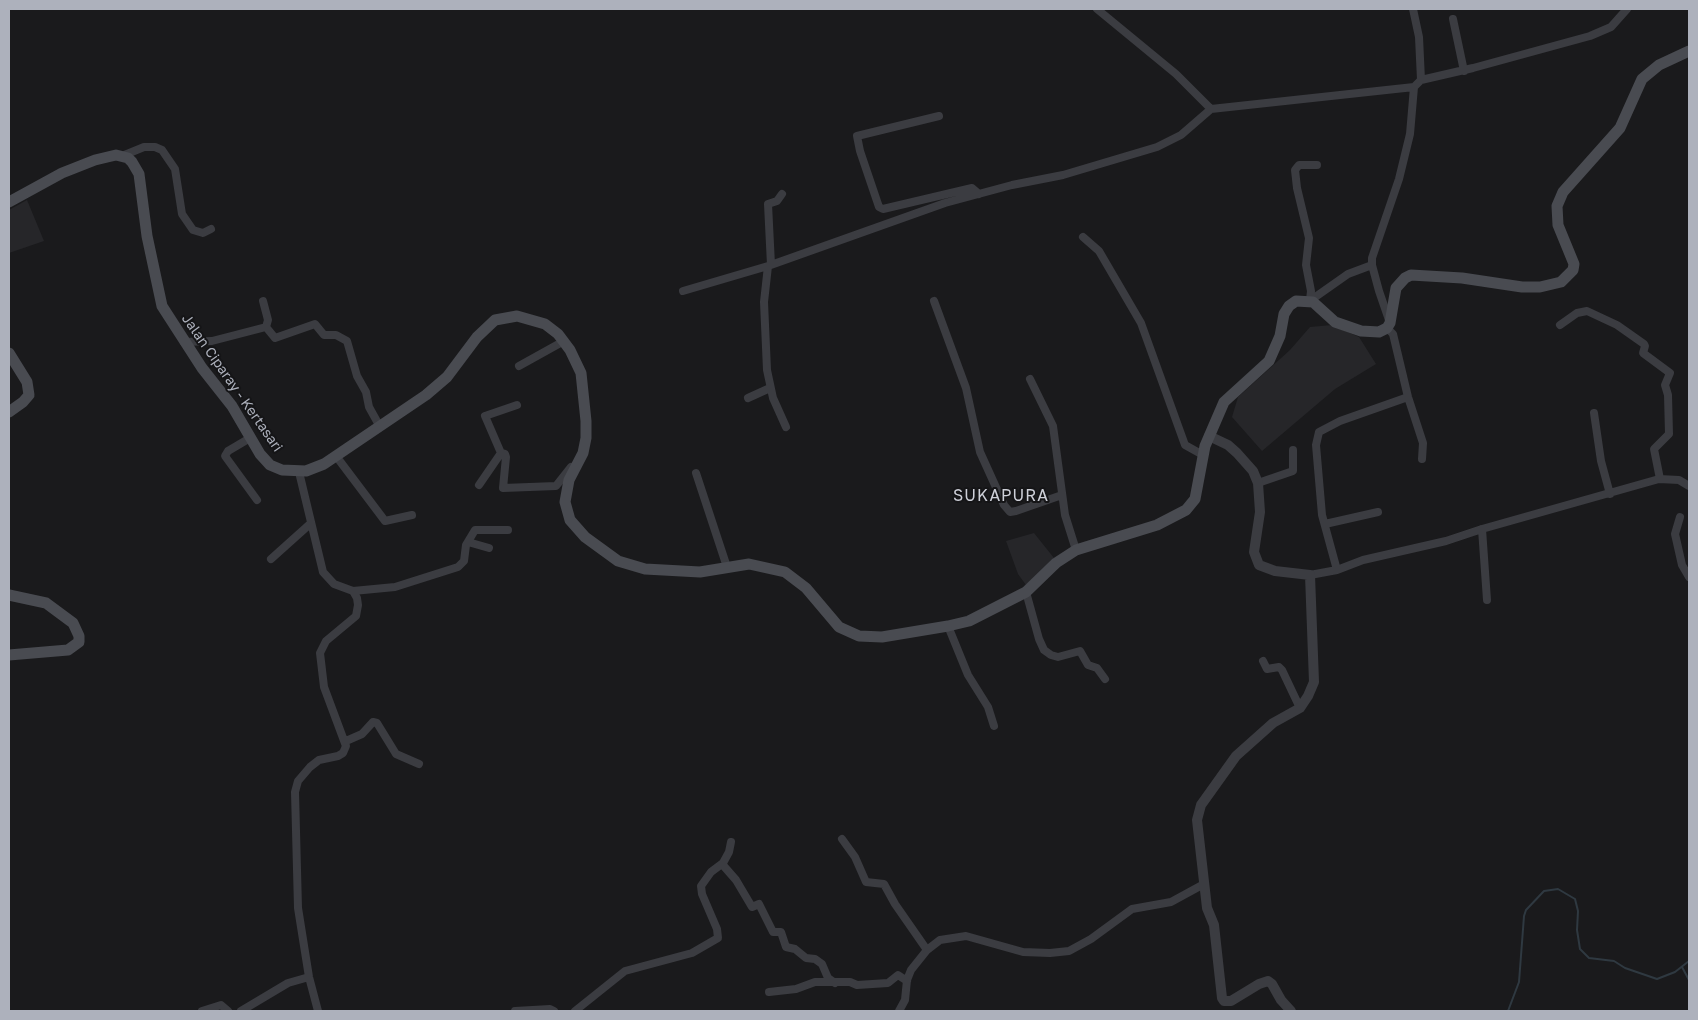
<!DOCTYPE html>
<style>
body{margin:0}
#map{position:relative;width:1698px;height:1020px;overflow:hidden;background:#1a1a1c;font-family:"Golos Text",sans-serif}
canvas{display:block}
.frame{position:absolute;inset:0;border:10px solid #adb1bc;pointer-events:none}
</style>
<div id="map">
<canvas width="1698" height="1020"></canvas>
<div class="frame"></div>
</div>
<script>
const c = document.querySelector('canvas').getContext('2d');
c.lineJoin = 'round';
function paint(path, color) {
  c.fillStyle = color;
  c.fill(path, 'evenodd');
}
function toPath(rows) {
  const path = new Path2D();
  for (const r of rows) {
    path.moveTo(r[0], r[1]);
    for (let i = 2; i < r.length; i += 2) path.lineTo(r[i], r[i + 1]);
  }
  return path;
}
function stroke(path, color, width, dash) {
  c.strokeStyle = color;
  c.lineWidth = width;
  c.lineCap = dash ? 'butt' : 'round';
  c.setLineDash(dash || []);
  c.stroke(path);
}
function label(font, color, halo, rows, align = 'center') {
  c.font = font + ' "Golos Text",sans-serif';
  c.lineWidth = 4;
  c.setLineDash([]);
  c.textBaseline = 'middle';
  c.strokeStyle = halo;
  c.fillStyle = color;
  for (const [text, x, y, turn = 0] of rows) {
    c.save();
    c.translate(x, y);
    c.rotate((+turn || 0) * Math.PI / 180);
    c.textAlign = isNaN(turn) ? turn : align;
    if (halo) c.strokeText(text, 0, 0);
    c.fillText(text, 0, 0);
    c.restore();
  }
}
paint(toPath([
 [27,200,44,241,9,253,9,210],
 [1332,325,1359,337,1376,364,1335,389,1262,451,1232,417,1238,397,1290,350,1310,327],
 [1034,533,1054,558,1026,585,1018,574,1006,541]
]), '#262629');
stroke(toPath([
 [1682,967,1689,980],
 [1508,1011,1519,982,1524,916,1526,910,1544,891,1558,889,1575,899,1578,911,1577,930,1580,949,1589,958,1614,961,1625,968,1657,979,1675,972,1689,961]
]), '#2f3941', 2);
stroke(toPath([
 [1097,9,1176,74,1211,109],
 [1413,9,1419,37,1421,80],
 [1453,19,1464,71],
 [1414,87,1421,80,1473,68,1590,36,1611,27,1627,9],
 [939,116,857,136,860,151,879,207,883,209,972,188,979,194],
 [122,156,144,147,155,147,162,150,175,169,182,214,193,230,203,233,211,229],
 [1083,237,1099,251,1141,323,1185,445,1203,455],
 [771,265,768,204,777,201,782,194],
 [683,291,768,266],
 [1310,300,1311,291,1306,265,1309,238,1297,188,1295,170,1299,165,1317,165],
 [1311,300,1348,274,1372,265],
 [934,301,966,388,980,452,1004,505,1010,512,1016,511,1062,495],
 [1560,325,1577,313,1587,311,1617,325,1644,344,1645,346,1643,353,1670,373,1665,385,1668,395,1669,434,1654,449,1660,479],
 [266,327,275,338,315,324,324,335,336,335,347,341,357,376,366,392,369,407,379,425],
 [1387,328,1393,334,1408,397,1423,443,1422,459],
 [184,342,212,341,266,327,268,320,263,301],
 [519,366,564,341],
 [1030,379,1053,426,1065,515,1076,550],
 [748,398,770,388],
 [1594,413,1601,461,1610,494],
 [786,427,773,398,767,370,764,302,768,266,945,203,1012,185,1063,175,1157,147,1181,135,1211,109,1414,87,1410,134,1399,179,1372,258,1372,265,1379,291,1390,323],
 [250,438,228,451,225,456,257,500],
 [501,453,485,416,517,405],
 [336,456,385,521,412,515],
 [299,472,323,572,334,584,353,591,357,598,358,605,356,616,326,641,320,653,324,687,346,746,343,753,338,756,319,760,310,767,298,781,295,792,298,908,309,977,318,1011],
 [696,473,727,567],
 [1258,483,1293,471,1293,450],
 [479,485,501,453,505,454,506,457,503,488,556,486,571,467],
 [1680,517,1675,534,1682,565,1689,577],
 [1325,524,1378,512],
 [1482,529,1487,600],
 [468,542,489,548],
 [271,559,310,524],
 [1337,570,1322,515,1316,445,1319,432,1340,421,1408,397],
 [1310,575,1337,570,1363,560,1446,541,1482,529,1659,479,1679,480,1689,486],
 [353,591,395,587,458,567,464,561,466,545,475,530,508,530],
 [1026,592,1039,639,1044,650,1051,655,1058,657,1080,651,1088,665,1097,668,1105,679],
 [948,626,968,675,988,707,994,726],
 [1263,661,1267,669,1279,667,1282,670,1300,708],
 [346,741,362,734,373,722,377,723,396,754,419,764],
 [842,839,855,857,866,882,884,884,895,904,927,950],
 [722,864,736,880,752,907,759,904,773,932,781,932,786,947,795,949,806,958,815,959,822,964,828,978,835,983],
 [769,992,796,989,815,982,850,982,857,985,888,983,898,975,907,981],
 [202,1011,221,1005,228,1011],
 [241,1011,288,983,309,977],
 [515,1011,550,1009,554,1011],
 [575,1011,625,971,692,953,718,938,717,929,702,894,701,886,711,872,723,863,729,852,731,842],
 [899,1011,905,1000,907,980,911,970,927,950,940,940,966,936,1023,952,1050,953,1069,951,1091,939,1132,909,1171,902,1204,884]
]), '#3b3c41', 8);
stroke(toPath([
 [1209,436,1228,445,1237,453,1253,471,1258,483,1260,512,1254,552,1259,565,1275,571,1310,575,1314,682,1308,696,1300,708,1273,723,1236,756,1201,805,1197,820,1207,908,1214,925,1222,998,1224,1001,1231,1001,1259,984,1268,981,1272,984,1281,1000,1291,1011]
]), '#3b3c41', 10);
stroke(toPath([
 [9,202,62,173,95,160,116,155,128,158,132,162,139,174,147,236,162,306,202,368,232,406,260,454,270,465,282,470,306,471,324,464,426,395,447,377,477,337,495,320,517,316,545,324,558,334,570,350,581,373,586,421,586,438,583,453,569,480,565,502,570,520,585,537,618,561,645,569,700,572,749,564,785,572,806,588,839,627,859,636,882,637,948,626,969,621,1026,592,1056,563,1076,550,1157,525,1186,510,1195,499,1205,446,1224,402,1269,361,1280,336,1284,314,1289,306,1296,301,1313,302,1335,322,1361,331,1379,332,1387,328,1390,323,1396,288,1405,278,1411,275,1462,278,1522,287,1540,287,1561,282,1573,270,1574,264,1558,225,1557,206,1563,192,1620,128,1642,79,1659,65,1689,51],
 [9,353,27,382,29,395,23,402,9,412],
 [9,595,46,603,73,623,79,636,79,642,68,650,9,655]
]), '#494b51', 11);
label('14px', '#adb1bc', '#151517', [
 ["Jalan Ciparay - Kertasari",232,383,55]
]);
c.letterSpacing = '1px';
label('16px', '#ced0d8', '#151517', [
 ["SUKAPURA",1001,496]
]);
c.letterSpacing = '0px';
</script>
